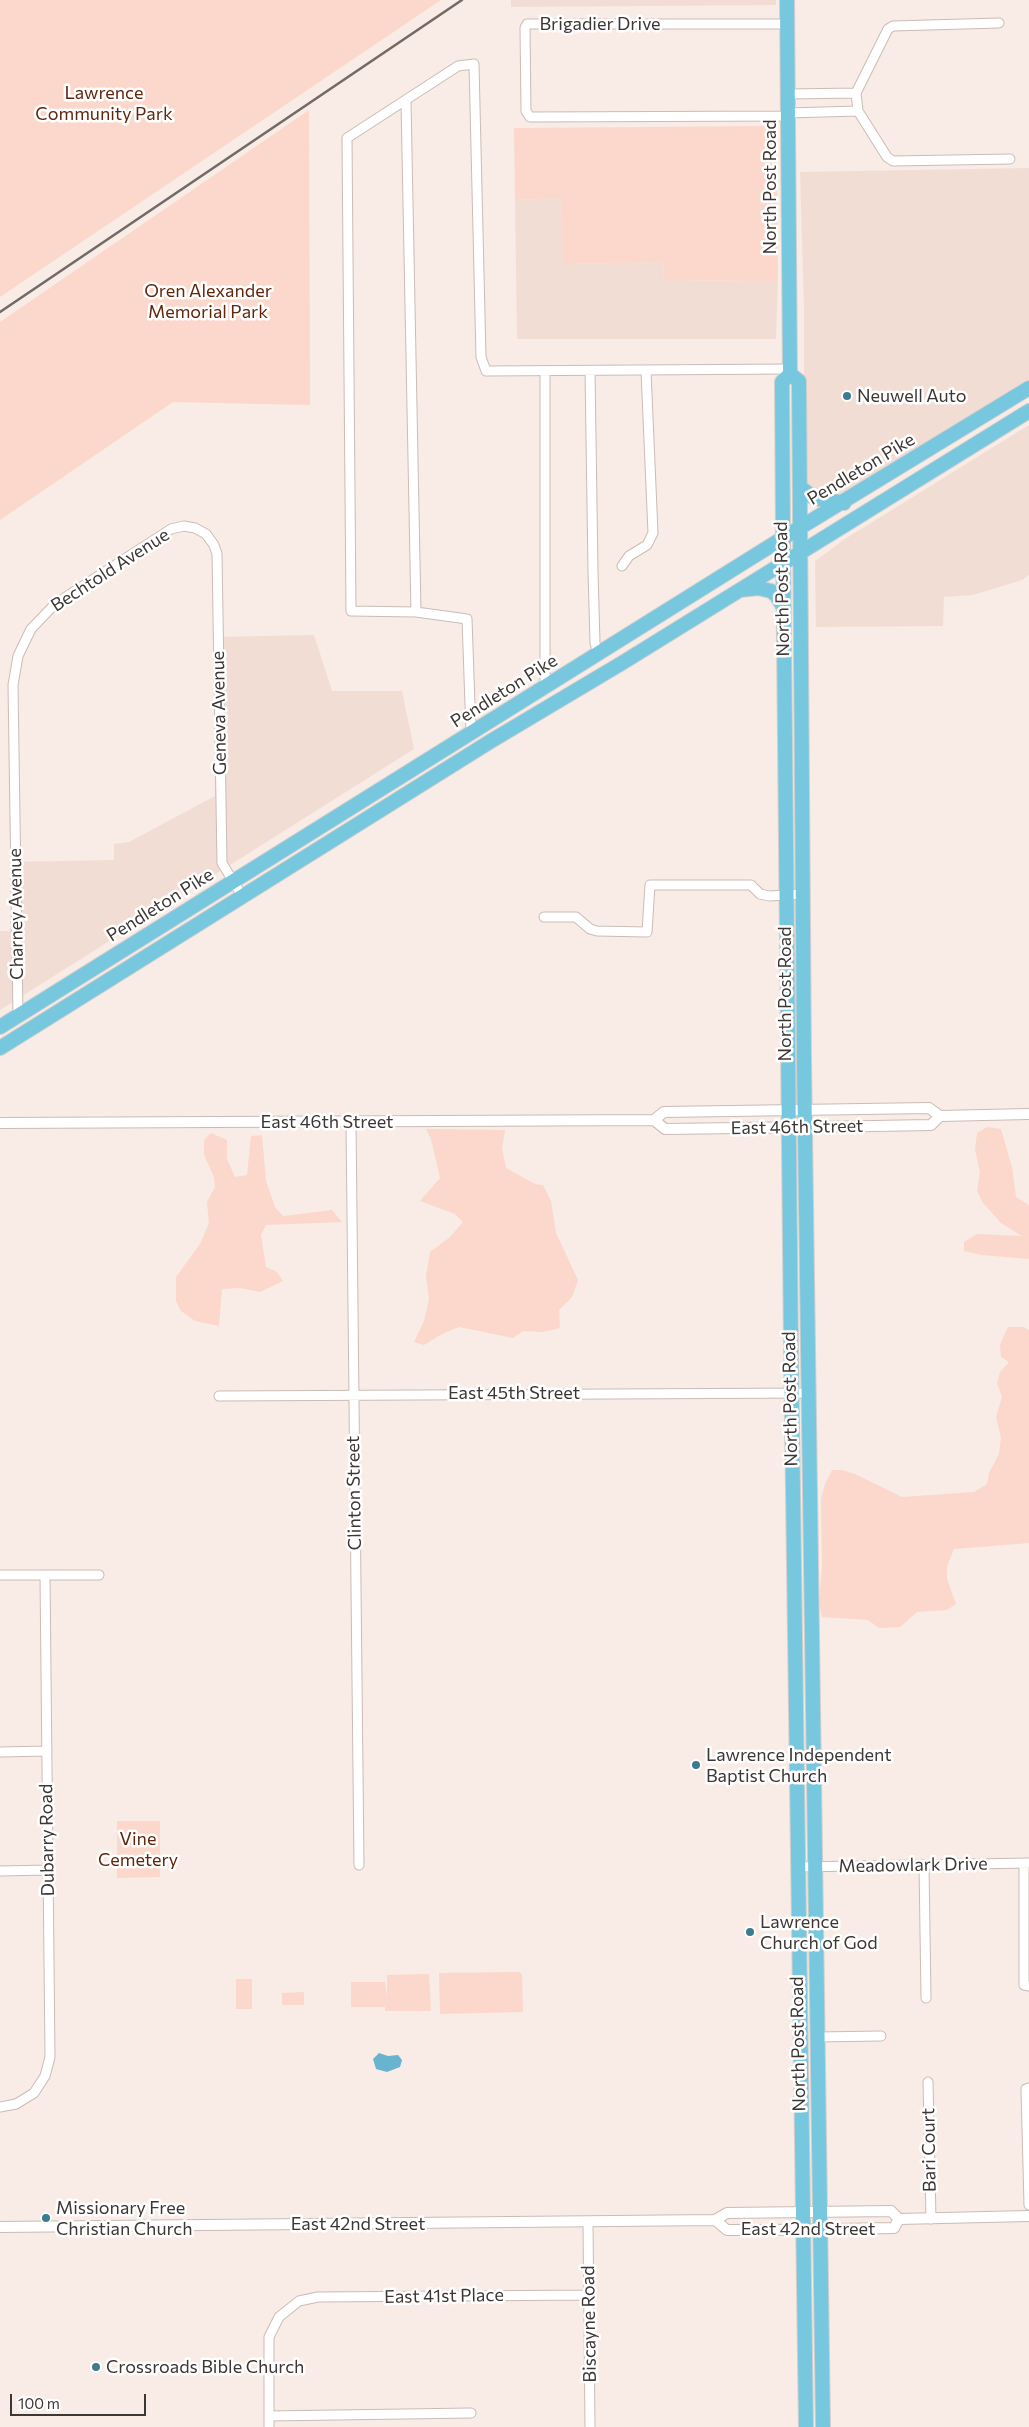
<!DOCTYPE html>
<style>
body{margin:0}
#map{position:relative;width:1029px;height:2427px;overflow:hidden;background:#f9ebe5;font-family:Commissioner,sans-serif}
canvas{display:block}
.scale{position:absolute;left:10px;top:2394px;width:136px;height:22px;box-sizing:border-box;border:2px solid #3c3634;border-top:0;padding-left:6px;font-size:15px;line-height:18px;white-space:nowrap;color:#3c3634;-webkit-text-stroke:4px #fff;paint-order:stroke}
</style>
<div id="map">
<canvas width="1029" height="2427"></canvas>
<div class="scale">100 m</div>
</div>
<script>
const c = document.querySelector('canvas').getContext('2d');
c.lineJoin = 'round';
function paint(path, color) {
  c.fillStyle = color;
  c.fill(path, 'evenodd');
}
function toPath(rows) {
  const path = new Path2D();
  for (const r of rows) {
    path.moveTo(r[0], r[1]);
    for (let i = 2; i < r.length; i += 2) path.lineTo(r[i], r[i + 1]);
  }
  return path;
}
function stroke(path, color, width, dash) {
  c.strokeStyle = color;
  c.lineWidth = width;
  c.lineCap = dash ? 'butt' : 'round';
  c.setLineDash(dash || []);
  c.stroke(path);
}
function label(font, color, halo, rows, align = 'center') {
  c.font = font + ' Commissioner,sans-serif';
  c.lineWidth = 5;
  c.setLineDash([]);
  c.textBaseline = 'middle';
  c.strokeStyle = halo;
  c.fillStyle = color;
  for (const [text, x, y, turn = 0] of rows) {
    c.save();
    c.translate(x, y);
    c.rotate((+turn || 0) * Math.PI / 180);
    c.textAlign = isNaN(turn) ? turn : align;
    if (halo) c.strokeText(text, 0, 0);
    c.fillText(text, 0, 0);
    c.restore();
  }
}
paint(toPath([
 [511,0,776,0,776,5,511,7],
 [1029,168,1029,379,835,498,817,496,804,483,804,310,800,172],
 [561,198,564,264,663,262,664,280,778,281,776,339,517,339,515,200],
 [1029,425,1029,575,1022,580,973,595,944,597,943,626,816,627,815,561,845,539],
 [314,635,332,691,402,691,414,749,0,1010,0,931,10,931,10,862,114,860,114,844,129,842,215,796,214,637]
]), '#f2ddd4');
paint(toPath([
 [0,0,441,0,0,297],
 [309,110,310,405,173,402,0,520,0,322],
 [776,126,778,281,664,280,663,262,563,264,561,198,515,200,514,128],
 [987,1127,1001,1129,1012,1167,1016,1197,1029,1205,1029,1259,982,1255,964,1251,964,1242,977,1234,1022,1236,1001,1223,983,1203,977,1191,980,1172,975,1150,977,1133],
 [426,1129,505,1130,502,1148,506,1168,535,1184,543,1185,551,1201,556,1233,578,1280,572,1297,559,1310,560,1328,543,1332,523,1331,513,1338,459,1327,442,1334,424,1345,414,1342,424,1321,429,1299,426,1276,430,1252,450,1237,463,1222,455,1214,420,1201,440,1178,431,1139],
 [211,1133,227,1140,227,1159,235,1177,247,1175,251,1136,262,1135,266,1181,275,1207,283,1216,332,1210,342,1222,266,1225,261,1235,266,1267,277,1272,283,1281,260,1292,240,1288,222,1289,219,1326,195,1321,181,1311,176,1301,176,1277,200,1244,209,1223,207,1202,215,1187,214,1177,204,1155,204,1140],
 [1008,1327,1024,1327,1029,1330,1029,1543,954,1549,947,1566,947,1579,956,1604,947,1610,917,1612,900,1627,879,1628,868,1620,822,1617,819,1603,822,1566,821,1499,825,1484,832,1470,842,1470,855,1474,902,1497,974,1492,987,1484,989,1473,999,1454,1001,1438,996,1417,1002,1397,997,1383,1000,1372,1009,1362,1001,1357,1000,1345],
 [117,1821,160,1821,160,1877,117,1878],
 [519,1972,522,1974,523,2012,440,2014,439,1973],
 [429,1974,431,2011,385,2011,385,2007,351,2007,351,1982,385,1982,387,1997,387,1975],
 [236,1979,252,1979,252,2009,236,2009],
 [304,1992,304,2005,282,2005,282,1993]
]), '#fbd8cb');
paint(toPath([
 [379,2053,388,2056,398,2055,402,2060,400,2067,387,2072,376,2069,373,2059]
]), '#68b4cf');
const minor = toPath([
 [999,23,893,26,888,29,856,93,858,111,887,157,893,161,1010,159],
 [787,24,527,24,525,28,526,111,530,117,788,116],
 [788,94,856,93],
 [406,101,416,612],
 [788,113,858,111],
 [545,371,545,688],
 [590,371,593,571,595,643,598,655],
 [622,566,629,556,647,545,653,533,646,371],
 [471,733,467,619,416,612,351,611,347,138,458,66,474,64,481,357,486,371,790,369],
 [544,917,576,917,590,929,597,931,647,932,650,885,751,885,760,894,769,896,803,894],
 [18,1016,13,685,18,656,31,629,55,604,171,529,184,526,195,528,206,534,214,545,217,554,222,863,242,896],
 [351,1122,359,1865],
 [219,1396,809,1393],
 [0,1575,99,1575],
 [0,1752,47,1751],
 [1024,1864,1024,1985,1029,1986],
 [924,1865,926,1998],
 [798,1867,1029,1863],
 [0,1871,48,1870],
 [817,2037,881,2036],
 [928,2082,931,2219],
 [1029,2088,1026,2089,1029,2205],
 [0,2107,16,2104,34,2093,45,2076,50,2057,45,1576],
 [588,2222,590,2427],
 [269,2416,471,2413],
 [269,2427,269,2337,279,2317,299,2301,318,2297,589,2295]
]);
const tertiary = toPath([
 [654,1120,665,1129,816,1127,931,1125,940,1116],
 [0,1123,654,1120,664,1112,929,1108,940,1116,1029,1114],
 [715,2220,727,2230,771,2230,894,2228,899,2219],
 [0,2227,715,2220,727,2213,891,2211,899,2219,1029,2216]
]);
const primary = toPath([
 [787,0,790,374,782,382,783,538,791,1348,806,2427],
 [790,374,799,381,804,1061,823,2427],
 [800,487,814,498,844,503],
 [740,590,758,588,771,591,776,595,784,608],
 [0,1027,783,538,1029,388],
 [0,1048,491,741,622,663,1029,411]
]);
stroke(minor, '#cabcb7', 11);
stroke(tertiary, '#cabcb7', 12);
stroke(primary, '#d0cfce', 16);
stroke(minor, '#fff', 9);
stroke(tertiary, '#fff', 10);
stroke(primary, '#77c8df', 14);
stroke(toPath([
 [0,312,462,0]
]), '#726a66', 2.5);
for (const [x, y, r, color] of [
 [847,396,5,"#3d7b91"],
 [696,1765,5,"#3d7b91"],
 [750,1932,5,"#3d7b91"],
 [46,2218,5,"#3d7b91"],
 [96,2367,5,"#3d7b91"]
]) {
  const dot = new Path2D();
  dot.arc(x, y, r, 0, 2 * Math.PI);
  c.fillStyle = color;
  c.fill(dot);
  stroke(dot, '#fff', 2);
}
label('18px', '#3c3634', '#fff', [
 ["Brigadier Drive",600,24],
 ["North Post Road",770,187,-90],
 ["Pendleton Pike",861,469,-31],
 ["Bechtold Avenue",110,570,-33],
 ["North Post Road",782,589,-91],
 ["Pendleton Pike",504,691,-32],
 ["Geneva Avenue",219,713,-91],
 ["Pendleton Pike",160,905,-32],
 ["Charney Avenue",16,914,-91],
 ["North Post Road",785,994,-90],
 ["East 46th Street",327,1122],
 ["East 46th Street",797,1127,-1],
 ["East 45th Street",514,1393],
 ["North Post Road",790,1399,-91],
 ["Clinton Street",354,1493,-91],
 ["Dubarry Road",47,1840,-91],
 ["Meadowlark Drive",913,1865,-1],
 ["North Post Road",798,2044,-91],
 ["Bari Court",929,2150,-91],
 ["East 42nd Street",358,2224],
 ["East 42nd Street",808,2229],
 ["East 41st Place",444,2296,-1],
 ["Biscayne Road",589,2324,-91]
]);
label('18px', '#60260c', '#fff', [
 ["Lawrence",104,93],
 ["Community Park",104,114],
 ["Oren Alexander",208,291],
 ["Memorial Park",208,312],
 ["Vine",138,1839],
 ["Cemetery",138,1860]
]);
label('18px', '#3c3634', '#fff', [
 ["Neuwell Auto",857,396],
 ["Lawrence Independent",706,1755],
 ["Baptist Church",706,1776],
 ["Lawrence",760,1922],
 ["Church of God",760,1943],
 ["Missionary Free",56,2208],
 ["Christian Church",56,2229],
 ["Crossroads Bible Church",106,2367]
], 'left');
</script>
